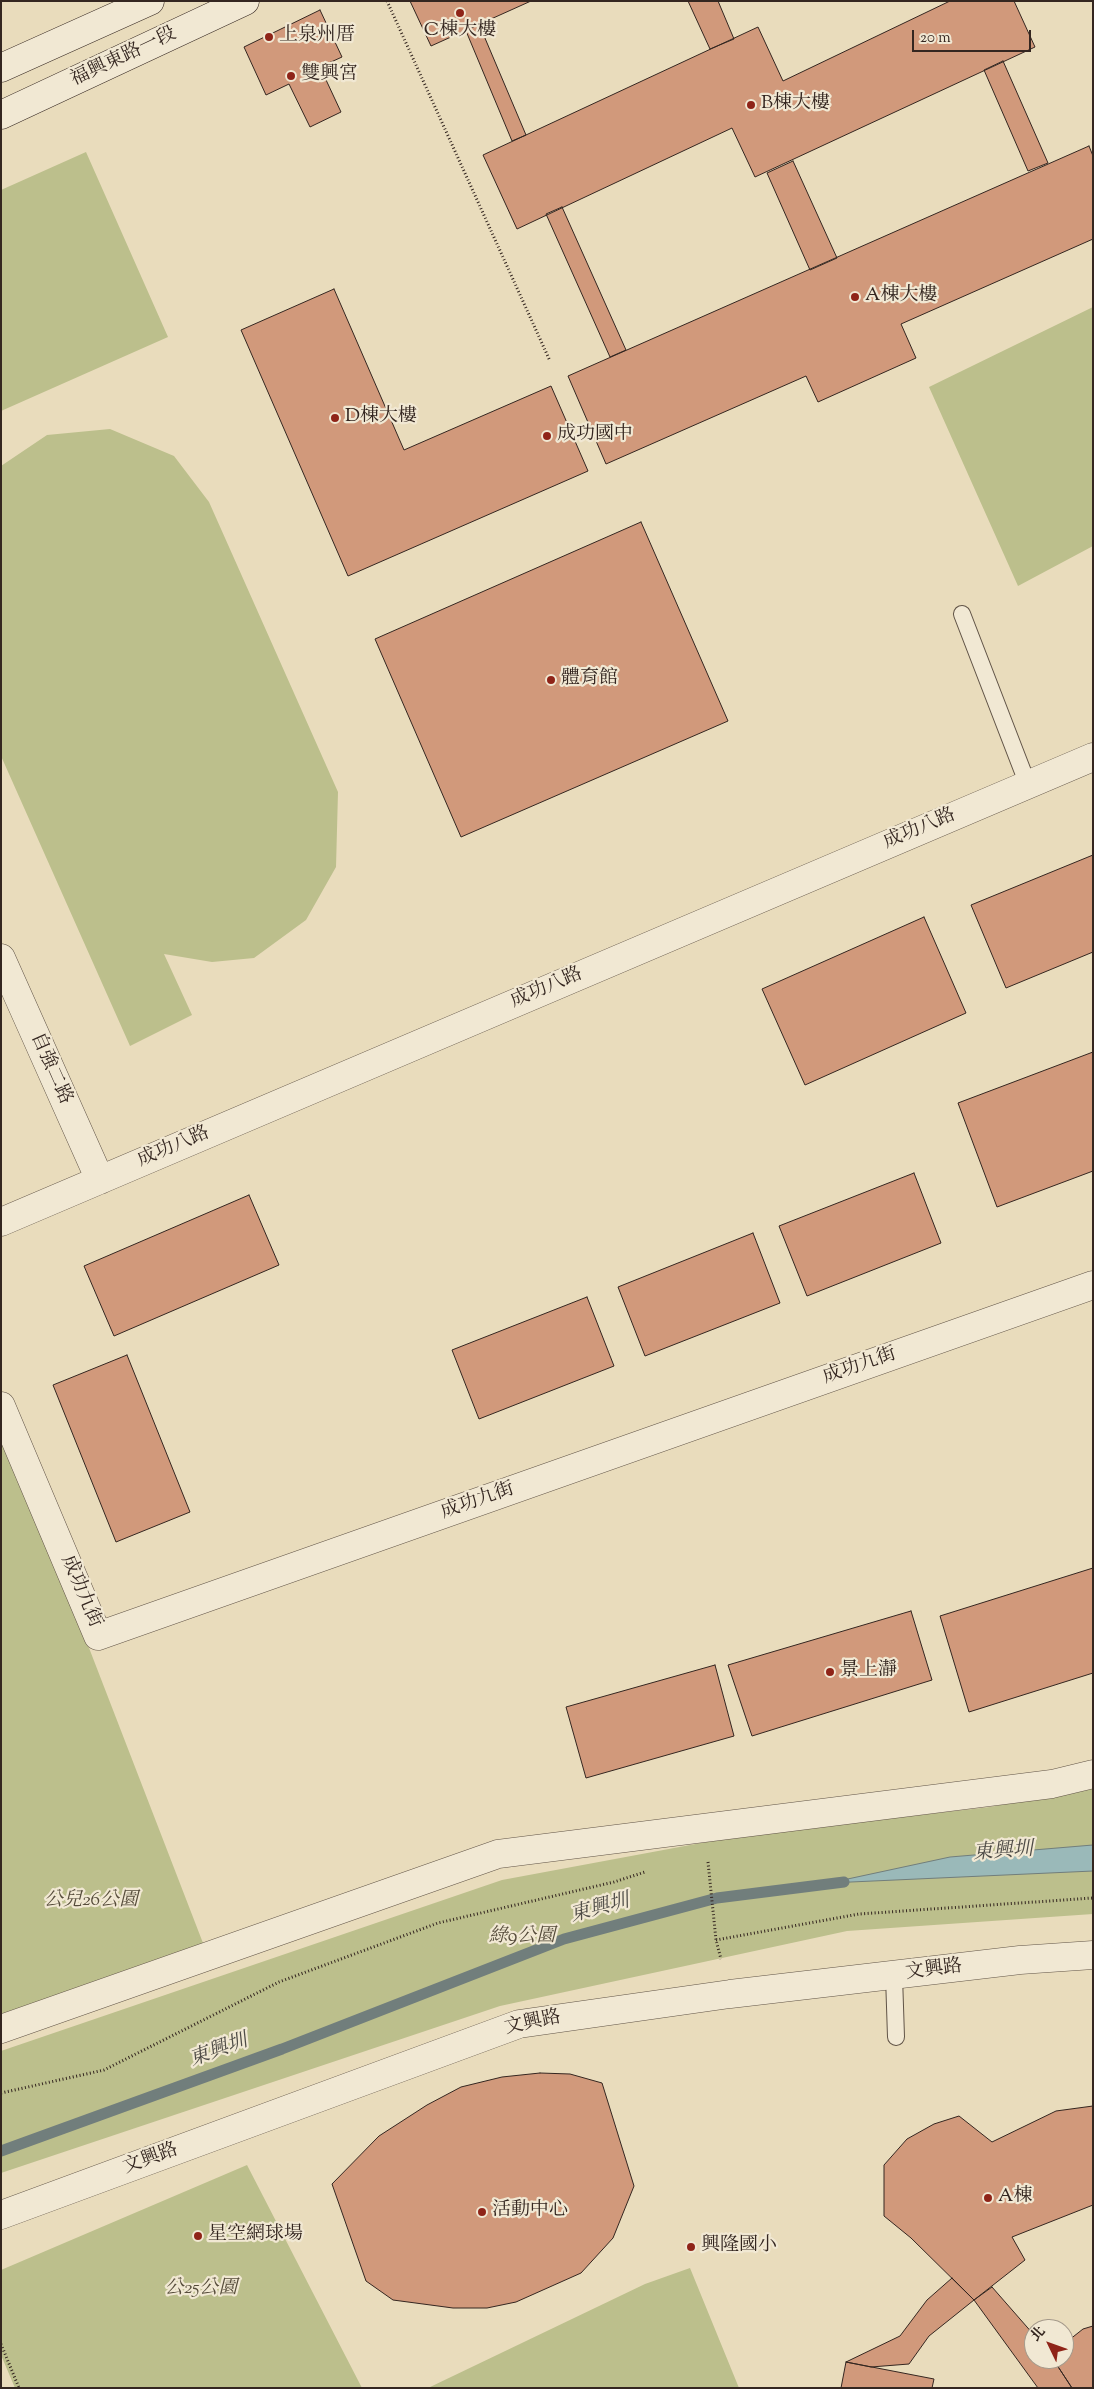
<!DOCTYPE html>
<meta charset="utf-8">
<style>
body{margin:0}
#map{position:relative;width:1094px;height:2389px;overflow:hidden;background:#e9dcbc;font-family:"Sorts Mill Goudy","Noto Serif TC",serif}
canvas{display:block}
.frame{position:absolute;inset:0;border:2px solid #342620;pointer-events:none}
.north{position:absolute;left:1024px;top:2319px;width:50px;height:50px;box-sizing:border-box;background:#f1e8d3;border:1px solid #a59a8b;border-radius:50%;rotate:312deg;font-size:14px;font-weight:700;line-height:20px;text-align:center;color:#342620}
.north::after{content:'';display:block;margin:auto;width:18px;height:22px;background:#8f2418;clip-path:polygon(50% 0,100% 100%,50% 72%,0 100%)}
.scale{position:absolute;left:912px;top:30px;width:119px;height:22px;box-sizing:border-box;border:2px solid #342620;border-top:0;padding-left:6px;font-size:15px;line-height:18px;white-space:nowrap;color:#342620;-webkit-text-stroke:4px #f1e8d3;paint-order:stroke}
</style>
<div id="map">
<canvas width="1094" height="2389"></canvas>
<div class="frame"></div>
<div class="north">北</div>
<div class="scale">20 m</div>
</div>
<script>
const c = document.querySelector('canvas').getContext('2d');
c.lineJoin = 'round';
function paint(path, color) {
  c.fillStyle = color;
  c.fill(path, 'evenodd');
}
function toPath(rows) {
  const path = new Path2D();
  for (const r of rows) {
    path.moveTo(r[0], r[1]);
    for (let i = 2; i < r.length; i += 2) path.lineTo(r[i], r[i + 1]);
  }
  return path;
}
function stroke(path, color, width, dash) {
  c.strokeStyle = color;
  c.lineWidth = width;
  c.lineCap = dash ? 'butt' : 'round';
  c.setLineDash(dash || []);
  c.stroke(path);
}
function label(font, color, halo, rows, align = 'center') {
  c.font = font + ' "Sorts Mill Goudy","Noto Serif TC",serif';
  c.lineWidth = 4.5;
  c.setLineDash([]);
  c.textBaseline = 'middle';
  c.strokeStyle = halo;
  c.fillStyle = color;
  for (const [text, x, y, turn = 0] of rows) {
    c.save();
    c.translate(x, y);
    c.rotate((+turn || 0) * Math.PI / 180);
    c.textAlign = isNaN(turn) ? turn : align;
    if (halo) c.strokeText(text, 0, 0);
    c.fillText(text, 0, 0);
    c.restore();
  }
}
paint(toPath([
 [86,152,168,337,1,411,1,190],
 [1093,307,1093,546,1018,586,929,387],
 [110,429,174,456,209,502,338,792,336,867,306,920,254,958,212,962,164,954,192,1015,130,1046,1,756,1,466,47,435],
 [1,1420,208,1956,1,2029],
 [1093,1787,1093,1914,847,1931,500,2006,1,2173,1,2051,502,1880,744,1835,990,1807],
 [247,2165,362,2388,15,2388,1,2355,1,2270],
 [690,2268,739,2388,428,2388,645,2284]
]), '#bcbf8c');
const water = toPath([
 [1093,1845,1093,1871,829,1883,950,1857,1093,1845]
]);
paint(water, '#9ab9b9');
stroke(water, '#717e7c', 1);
stroke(toPath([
 [1,2151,282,2049,564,1939,717,1898,844,1882]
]), '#717e7c', 11);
const building = toPath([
 [410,1,531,1,431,46,410,1],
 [688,1,718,1,734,39,710,49,688,1],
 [950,1,1014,1,1035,47,755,177,732,128,517,229,483,155,758,27,783,81,950,1],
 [320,10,342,57,320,67,341,112,310,127,289,84,266,95,244,47,320,10],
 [479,24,526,135,512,141,466,31,479,24],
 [1003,61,1048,163,1028,171,984,70,1003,61],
 [1089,146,1093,156,1093,239,901,324,916,358,818,402,806,376,606,464,568,376,1089,146],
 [793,161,837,258,810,270,767,173,793,161],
 [562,207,626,350,610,357,546,214,562,207],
 [334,289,404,450,551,386,588,471,348,576,241,330,334,289],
 [641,522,728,721,461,837,375,639,641,522],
 [1093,855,1093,952,1006,988,971,905,1093,855],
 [924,917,966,1013,805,1085,762,989,924,917],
 [1093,1052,1093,1171,997,1207,958,1103,1093,1052],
 [914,1173,941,1243,807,1296,779,1226,914,1173],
 [249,1195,279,1265,114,1336,84,1266,249,1195],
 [753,1233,780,1303,645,1356,618,1287,753,1233],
 [587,1297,614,1366,479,1419,452,1350,587,1297],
 [127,1355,190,1512,116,1542,53,1385,127,1355],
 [1093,1568,1093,1673,969,1712,940,1616,1093,1568],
 [911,1611,932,1680,752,1736,728,1665,911,1611],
 [715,1665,734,1736,586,1778,566,1707,715,1665],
 [540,2073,570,2074,602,2083,634,2186,613,2238,581,2273,516,2302,487,2308,453,2308,393,2300,366,2281,332,2184,379,2136,427,2105,461,2087,502,2077,540,2073],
 [1093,2106,1093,2205,1012,2237,1025,2260,974,2300,911,2238,884,2216,884,2165,907,2139,934,2124,959,2116,992,2142,1056,2111,1093,2106],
 [952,2278,974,2300,929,2336,909,2364,871,2367,846,2362,900,2336,927,2300,952,2278],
 [992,2287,1034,2335,1034,2359,1053,2359,1072,2388,1038,2388,974,2300,992,2287],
 [1093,2326,1093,2388,1072,2388,1053,2359,1064,2359,1064,2344,1083,2329,1093,2326],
 [846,2362,934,2379,932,2388,841,2388,846,2362]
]);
paint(building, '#d1997b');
stroke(building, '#342620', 1);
const lane = toPath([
 [962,614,1028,785],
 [894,1976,896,2037]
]);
const street = toPath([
 [1,958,100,1180],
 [1,1222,1093,757],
 [1,1406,98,1636,1093,1285],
 [1,2029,498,1854,1052,1784,1093,1774],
 [1,2215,519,2024,730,1994,1020,1960,1093,1955]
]);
const secondary = toPath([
 [1,68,150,1],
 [1,115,245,1]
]);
stroke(lane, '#615447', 18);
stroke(street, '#615447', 29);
stroke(secondary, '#342620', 29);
stroke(toPath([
 [387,1,550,361],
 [708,1862,716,1940,721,1959],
 [716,1940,859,1914,1093,1898],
 [1,2093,104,2070,279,1982,438,1923,614,1882,645,1872],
 [1,2344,19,2388]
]), '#342620', 3, [1, 2.5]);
stroke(lane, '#f1e8d3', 16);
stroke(street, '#f1e8d3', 28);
stroke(secondary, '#f1e8d3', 28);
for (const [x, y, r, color] of [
 [460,13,5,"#8f2418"],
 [269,37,5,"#8f2418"],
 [291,76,5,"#8f2418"],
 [751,105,5,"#8f2418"],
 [855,297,5,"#8f2418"],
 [335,418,5,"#8f2418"],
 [547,436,5,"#8f2418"],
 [551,680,5,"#8f2418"],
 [830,1672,5,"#8f2418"],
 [988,2198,5,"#8f2418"],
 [482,2212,5,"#8f2418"],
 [198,2236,5,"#8f2418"],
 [691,2247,5,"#8f2418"]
]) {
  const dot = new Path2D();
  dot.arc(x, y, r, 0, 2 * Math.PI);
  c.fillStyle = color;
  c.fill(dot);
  stroke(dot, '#f1e8d3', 2);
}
label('19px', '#342620', '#f1e8d3', [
 ["C棟大樓",460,32,"center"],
 ["上泉州厝",279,37],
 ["雙興宮",301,76],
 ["B棟大樓",761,105],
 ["A棟大樓",865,297],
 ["D棟大樓",345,418],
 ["成功國中",557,436],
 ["體育館",561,680],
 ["景上瀞",840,1672],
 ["A棟",998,2198],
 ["活動中心",492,2212],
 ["星空網球場",208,2236],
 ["興隆國小",701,2247]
], 'left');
label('19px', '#342620', '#f1e8d3', [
 ["福興東路一段",124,58,-25],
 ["成功八路",920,830,-23],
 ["成功八路",547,989,-23],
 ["自強二路",50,1069,66],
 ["成功八路",174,1148,-23],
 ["成功九街",860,1367,-19],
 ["成功九街",478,1502,-19],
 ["成功九街",80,1592,67],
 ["文興路",934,1971,-7],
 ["文興路",533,2024,-12],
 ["文興路",151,2160,-20]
]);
label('italic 19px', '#564c3b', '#f1e8d3', [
 ["公兒26公園",91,1902],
 ["綠9公園",522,1938],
 ["公25公園",201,2290]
]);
label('italic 20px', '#4e4b46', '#f1e8d3', [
 ["東興圳",1003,1853,-4],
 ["東興圳",600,1910,-15],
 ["東興圳",219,2052,-20]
]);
</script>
